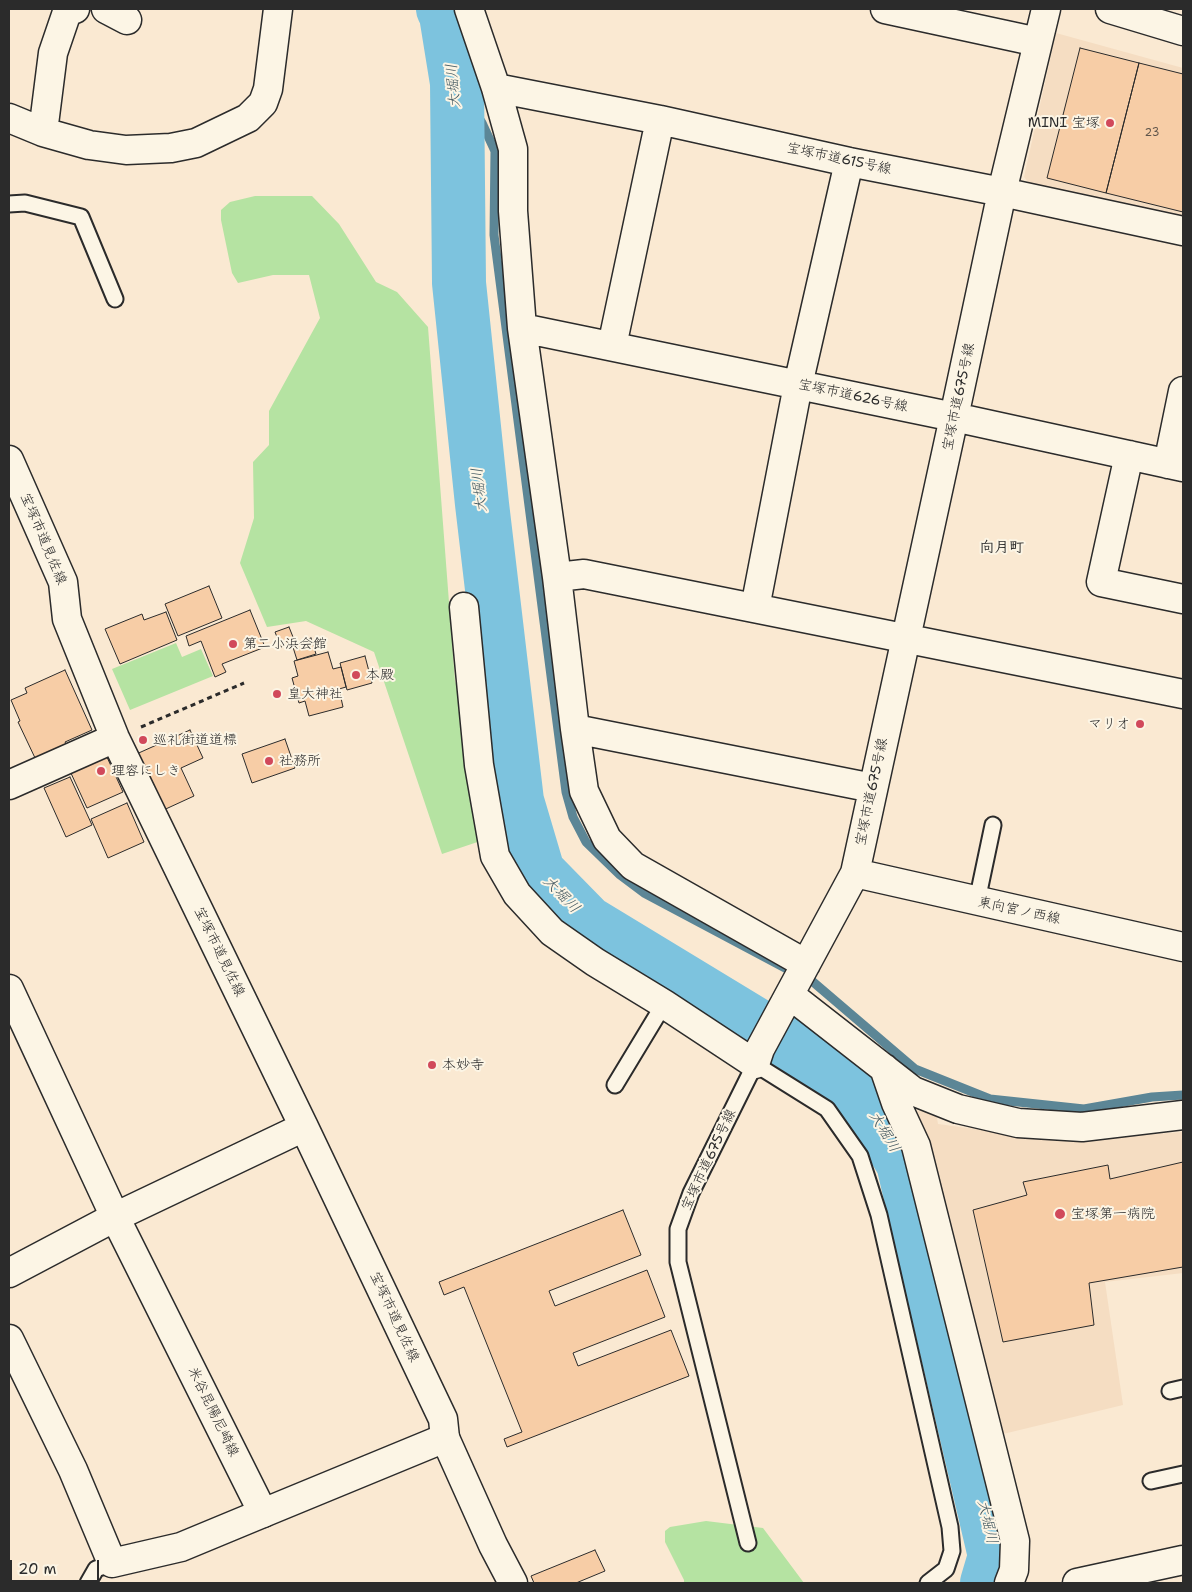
<!DOCTYPE html>
<meta charset="utf-8">
<style>
body{margin:0}
#map{position:relative;width:1192px;height:1592px;overflow:hidden;background:#fae9d2;font-family:"Shantell Sans",sans-serif}
canvas{display:block}
.frame{position:absolute;inset:0;border:10px solid #2b2b2b;pointer-events:none}
.scale{position:absolute;left:10px;top:1560px;width:89px;height:22px;box-sizing:border-box;border:2px solid #2b2b2b;border-top:0;padding-left:6px;font-size:15px;line-height:18px;white-space:nowrap;color:#2b2b2b;-webkit-text-stroke:4px #fcf5e5;paint-order:stroke}
</style>
<div id="map">
<canvas width="1192" height="1592"></canvas>
<div class="frame"></div>
<div class="scale">20 m</div>
</div>
<script>
const c = document.querySelector('canvas').getContext('2d');
c.lineJoin = 'round';
function paint(path, color) {
  c.fillStyle = color;
  c.fill(path, 'evenodd');
}
function toPath(rows) {
  const path = new Path2D();
  for (const r of rows) {
    path.moveTo(r[0], r[1]);
    for (let i = 2; i < r.length; i += 2) path.lineTo(r[i], r[i + 1]);
  }
  return path;
}
function stroke(path, color, width, dash) {
  c.strokeStyle = color;
  c.lineWidth = width;
  c.lineCap = dash ? 'butt' : 'round';
  c.setLineDash(dash || []);
  c.stroke(path);
}
function label(font, color, halo, rows, align = 'center') {
  c.font = font + ' "Shantell Sans","Klee One",sans-serif';
  c.lineWidth = 4;
  c.setLineDash([]);
  c.textBaseline = 'middle';
  c.strokeStyle = halo;
  c.fillStyle = color;
  for (const [text, x, y, turn = 0] of rows) {
    c.save();
    c.translate(x, y);
    c.rotate((+turn || 0) * Math.PI / 180);
    c.textAlign = isNaN(turn) ? turn : align;
    if (halo) c.strokeText(text, 0, 0);
    c.fillText(text, 0, 0);
    c.restore();
  }
}
paint(toPath([
 [1056,33,1183,68,1183,222,1035,190,1024,177],
 [906,1110,936,1112,938,1124,1012,1134,1085,1139,1183,1132,1183,1273,1105,1282,1123,1405,999,1435]
]), '#f5ddc2');
paint(toPath([
 [255,196,312,196,339,224,376,282,397,292,428,327,455,681,510,831,442,854,374,652,306,621,267,627,240,563,254,518,253,462,269,445,269,411,320,318,309,275,273,275,238,283,232,273,221,220,221,210,230,202],
 [176,643,182,657,201,649,213,676,130,710,112,669],
 [706,1521,763,1528,804,1583,684,1583,684,1580,665,1542,665,1531,670,1527]
]), '#b5e3a2');
stroke(toPath([
 [457,83,482,123,495,151,494,235,566,792,573,817,586,842,620,875,644,893,787,969],
 [812,981,915,1069,990,1099,1084,1109,1152,1097,1183,1095]
]), '#5c8696', 9);
stroke(toPath([
 [443,9,446,15,457,83,459,283,482,504,517,801,538,872,587,922,816,1061,867,1103,903,1163,995,1556,987,1583]
]), '#7dc3de', 54);
const building = toPath([
 [1080,48,1139,63,1106,193,1047,178,1080,48],
 [1139,63,1183,74,1183,212,1106,193,1139,63],
 [209,586,222,618,178,636,165,604,209,586],
 [250,610,265,647,222,664,226,672,215,677,201,641,189,646,186,636,250,610],
 [166,612,177,640,120,664,105,629,142,614,144,620,166,612],
 [289,627,295,642,281,647,275,632,289,627],
 [311,638,316,654,297,660,292,644,311,638],
 [328,652,333,669,341,667,346,687,339,689,343,707,309,716,305,701,299,703,292,678,298,676,294,661,328,652],
 [365,656,372,683,347,690,340,663,365,656],
 [65,670,92,730,65,742,67,746,36,760,18,722,20,721,11,700,27,693,25,688,65,670],
 [190,730,203,758,181,768,194,796,157,813,132,756,190,730],
 [285,739,295,768,252,783,242,754,285,739],
 [106,755,123,792,87,808,70,771,106,755],
 [70,777,92,825,66,837,44,788,70,777],
 [127,803,144,842,108,858,91,819,127,803],
 [1183,1162,1183,1267,1089,1283,1094,1325,1003,1342,973,1210,1027,1195,1023,1182,1108,1165,1110,1179,1183,1162],
 [623,1210,641,1255,549,1291,555,1306,647,1270,665,1317,573,1353,578,1366,671,1330,689,1376,507,1447,504,1439,522,1432,464,1287,444,1295,439,1282,623,1210],
 [595,1550,605,1571,576,1583,534,1583,531,1576,595,1550]
]);
paint(building, '#f7cda6');
stroke(building, '#2b2b2b', 1);
const service = toPath([
 [9,204,25,203,81,217,115,299],
 [977,901,993,825],
 [615,1085,664,1004],
 [1170,1391,1183,1388],
 [1151,1481,1183,1474],
 [748,1543,678,1262,678,1229,691,1193,755,1064,827,1109,860,1156,879,1215,950,1527,952,1551,946,1569,928,1583],
 [88,1583,96,1569,112,1563]
]);
const minor = toPath([
 [106,9,127,20],
 [469,9,496,88,513,149,513,211,522,328,557,577,575,729,584,791,607,839,633,866,806,964],
 [885,9,1038,42],
 [496,88,660,120,849,162,1002,192,1183,231],
 [9,118,43,132,89,145,126,150,171,148,196,143,248,118,263,103,268,89,278,9],
 [43,132,53,53,67,12,75,9],
 [522,328,954,417,1183,467],
 [612,346,660,120],
 [1129,455,1101,582,1183,599],
 [9,460,63,582,67,619,115,738,304,1127,443,1419,445,1438],
 [1168,464,1183,391],
 [557,577,584,574,1183,694],
 [464,607,479,765,495,856,517,894,552,932,595,962,664,1004,755,1064,760,1049,855,873,954,417,1002,192,1046,9],
 [755,608,798,385,849,162],
 [575,729,873,788],
 [9,785,115,738],
 [855,873,1183,947],
 [790,995,913,1091,958,1109,1018,1123,1082,1127,1183,1115],
 [884,1068,896,1103,916,1146,1015,1541,1014,1570,1009,1583],
 [9,1273,115,1217,304,1127],
 [9,1339,73,1470,112,1563,181,1547,263,1513],
 [1077,1583,1183,1560]
]);
const secondary = toPath([
 [9,989,115,1217,263,1513,445,1438,493,1545,513,1583]
]);
const primary = toPath([
 [1110,9,1183,31]
]);
stroke(service, '#2b2b2b', 19);
stroke(minor, '#2b2b2b', 31);
stroke(secondary, '#2b2b2b', 31);
stroke(primary, '#2b2b2b', 31);
stroke(toPath([
 [141,727,244,683]
]), '#2b2b2b', 3, [5, 4]);
stroke(service, '#fcf5e5', 15);
stroke(minor, '#fcf5e5', 28);
stroke(secondary, '#fcf5e5', 28);
stroke(primary, '#fcf5e5', 28);
for (const [x, y, r, color] of [
 [1110,123,5,"#d1495b"],
 [233,644,5,"#d1495b"],
 [356,675,5,"#d1495b"],
 [277,694,5,"#d1495b"],
 [1140,724,5,"#d1495b"],
 [143,740,5,"#d1495b"],
 [269,761,5,"#d1495b"],
 [101,771,5,"#d1495b"],
 [432,1065,5,"#d1495b"],
 [1060,1214,6,"#d1495b"]
]) {
  const dot = new Path2D();
  dot.arc(x, y, r, 0, 2 * Math.PI);
  c.fillStyle = color;
  c.fill(dot);
  stroke(dot, '#fcf5e5', 2);
}
label('11px', '#5e544a', null, [
 ["23",1152,133]
]);
label('14px', '#2b2b2b', '#fcf5e5', [
 ["MINI 宝塚",1100,123,"right"],
 ["第二小浜会館",243,644],
 ["本殿",366,675],
 ["皇大神社",287,694],
 ["マリオ",1130,724,"right"],
 ["巡礼街道道標",153,740],
 ["社務所",279,761],
 ["理容にしき",111,771],
 ["本妙寺",442,1065],
 ["宝塚第一病院",1071,1214]
], 'left');
label('14px', '#2b2b2b', '#fcf5e5', [
 ["宝塚市道615号線",839,159,12],
 ["宝塚市道626号線",853,396,12],
 ["宝塚市道675号線",959,397,-78],
 ["宝塚市道見佐線",43,539,67],
 ["宝塚市道675号線",872,792,-78],
 ["東向宮ノ西線",1019,911,12],
 ["宝塚市道見佐線",219,952,64],
 ["宝塚市道675号線",709,1160,-65],
 ["宝塚市道見佐線",394,1317,65],
 ["米谷昆陽尼崎線",213,1412,64]
]);
label('italic 15px', '#445961', '#fcf5e5', [
 ["大堀川",454,86,-95],
 ["大堀川",480,490,-96],
 ["大堀川",561,895,46],
 ["大堀川",884,1132,59],
 ["大堀川",987,1522,77]
]);
label('bold 15px', '#2b2b2b', '#fcf5e5', [
 ["向月町",1002,548]
]);
</script>
